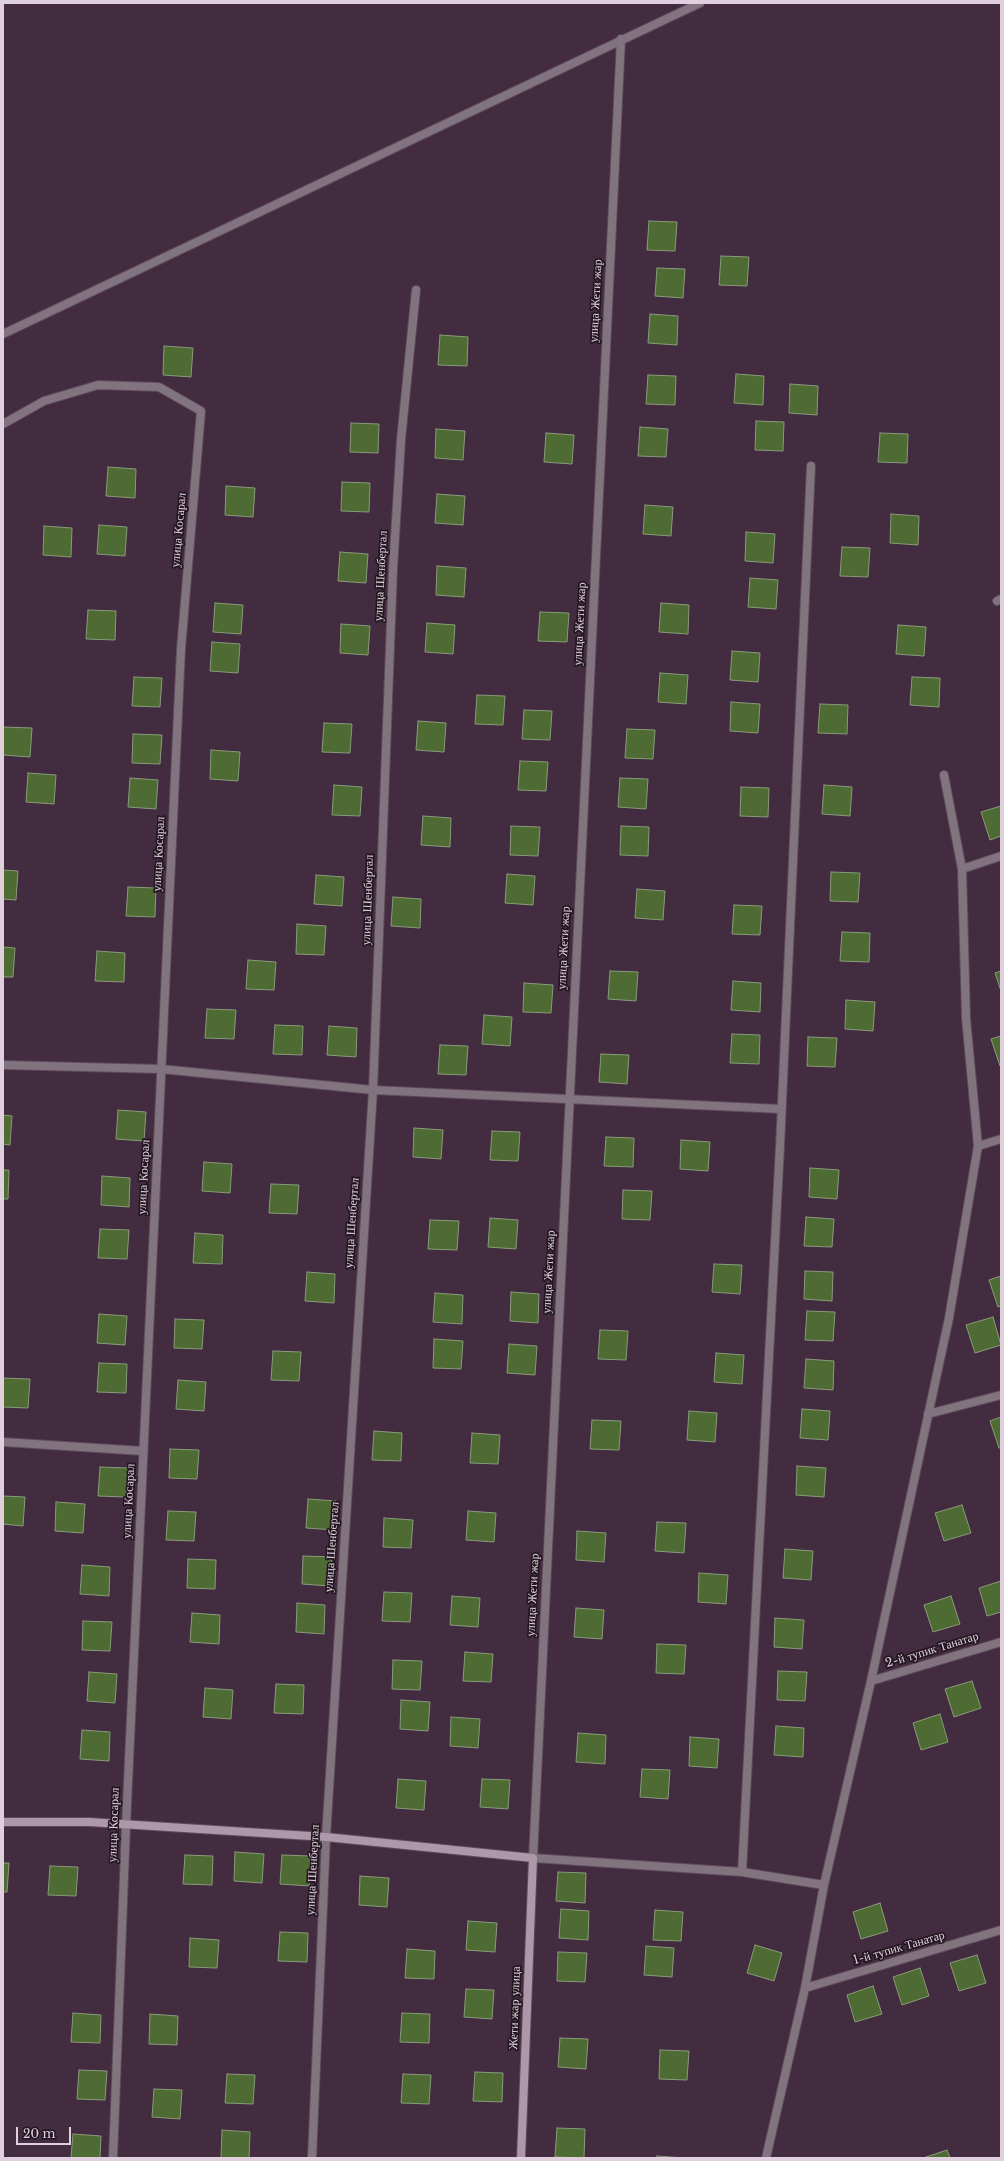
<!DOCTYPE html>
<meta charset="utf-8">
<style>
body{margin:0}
#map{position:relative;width:1004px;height:2161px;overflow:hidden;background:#432b40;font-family:"Libre Baskerville",serif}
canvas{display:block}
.frame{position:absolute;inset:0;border:4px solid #e0d0dd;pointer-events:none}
.scale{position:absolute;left:16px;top:2127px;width:55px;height:18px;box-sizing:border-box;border:2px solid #e0d0dd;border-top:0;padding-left:5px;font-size:12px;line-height:14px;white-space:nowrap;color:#e0d0dd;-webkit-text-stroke:3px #231821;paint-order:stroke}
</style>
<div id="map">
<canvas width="1004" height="2161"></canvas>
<div class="frame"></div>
<div class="scale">20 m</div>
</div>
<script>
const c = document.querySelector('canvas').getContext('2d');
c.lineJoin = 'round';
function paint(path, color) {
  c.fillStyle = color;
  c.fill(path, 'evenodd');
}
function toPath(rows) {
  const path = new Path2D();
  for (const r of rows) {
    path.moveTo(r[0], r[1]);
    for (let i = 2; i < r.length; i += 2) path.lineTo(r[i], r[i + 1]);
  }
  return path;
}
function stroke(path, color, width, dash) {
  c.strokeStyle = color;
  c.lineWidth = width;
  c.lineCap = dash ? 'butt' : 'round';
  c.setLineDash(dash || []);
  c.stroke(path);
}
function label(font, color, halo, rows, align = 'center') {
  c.font = font + ' "Libre Baskerville",serif';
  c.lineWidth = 3.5;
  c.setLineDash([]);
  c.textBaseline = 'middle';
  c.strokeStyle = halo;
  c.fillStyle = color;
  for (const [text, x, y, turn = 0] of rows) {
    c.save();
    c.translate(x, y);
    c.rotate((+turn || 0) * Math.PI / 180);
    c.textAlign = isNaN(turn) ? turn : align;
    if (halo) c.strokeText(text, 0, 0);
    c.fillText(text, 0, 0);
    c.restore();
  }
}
const building = toPath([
 [649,221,677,222,675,251,647,250,649,221],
 [721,256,749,257,747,286,719,285,721,256],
 [657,268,685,269,683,298,655,296,657,268],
 [650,314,678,316,677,345,648,343,650,314],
 [440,335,468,337,467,366,438,365,440,335],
 [164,346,193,348,191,377,163,375,164,346],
 [736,374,764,376,763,405,734,403,736,374],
 [648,375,676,376,675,405,646,404,648,375],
 [790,384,818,386,817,415,789,413,790,384],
 [756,421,784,422,783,451,755,450,756,421],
 [351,423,379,424,378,453,350,452,351,423],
 [640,427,668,429,666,457,638,456,640,427],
 [436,429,465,431,463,460,435,458,436,429],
 [546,433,574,435,572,464,544,462,546,433],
 [880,433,908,434,907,463,878,462,880,433],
 [108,467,136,469,135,498,106,496,108,467],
 [342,482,370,483,369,512,341,511,342,482],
 [226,486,255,488,253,517,225,515,226,486],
 [437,494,465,496,463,525,435,523,437,494],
 [645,505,673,507,671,536,643,534,645,505],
 [891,514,919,516,918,545,890,543,891,514],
 [99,525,127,527,125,556,97,554,99,525],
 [44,526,72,528,71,557,43,555,44,526],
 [746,532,775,534,773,563,745,561,746,532],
 [842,547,870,548,868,577,840,576,842,547],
 [340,552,368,554,366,583,338,581,340,552],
 [437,566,466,568,464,597,436,595,437,566],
 [750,578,778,580,776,609,748,607,750,578],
 [215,603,243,605,241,634,213,632,215,603],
 [661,603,689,605,688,634,659,632,661,603],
 [88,610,116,611,115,640,86,639,88,610],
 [540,612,569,613,567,642,538,641,540,612],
 [427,623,455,625,453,654,425,652,427,623],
 [341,624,370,626,368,655,340,653,341,624],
 [898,625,926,627,924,656,896,654,898,625],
 [212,642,240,644,238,673,210,671,212,642],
 [732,651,760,653,758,682,730,680,732,651],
 [660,673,688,675,686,704,658,702,660,673],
 [134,677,162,678,160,707,132,706,134,677],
 [912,677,940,678,939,707,910,705,912,677],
 [477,695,505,696,503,725,475,724,477,695],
 [731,702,760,704,758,733,730,731,731,702],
 [820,704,848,705,847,734,818,733,820,704],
 [524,710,552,711,550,740,522,739,524,710],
 [418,721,446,723,444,752,416,750,418,721],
 [324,723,352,724,350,753,322,752,324,723],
 [3,727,32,728,30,757,3,755,3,727],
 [627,729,655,730,653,759,625,758,627,729],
 [133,734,162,735,160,764,132,763,133,734],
 [211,750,240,752,238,781,210,779,211,750],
 [520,761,548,762,546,791,518,790,520,761],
 [28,773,56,775,54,804,26,802,28,773],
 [130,778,158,780,156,809,128,807,130,778],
 [620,778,648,779,646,809,618,807,620,778],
 [334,785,362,787,360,816,332,815,334,785],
 [824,785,852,787,850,816,822,814,824,785],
 [741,787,769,788,768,817,740,816,741,787],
 [1001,806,1001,836,990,840,981,812,1001,806],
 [423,816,451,818,450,847,421,845,423,816],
 [511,826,540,827,538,856,510,855,511,826],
 [621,826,649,827,648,856,620,855,621,826],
 [3,870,18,871,16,900,3,899,3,870],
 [831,872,860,873,858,902,830,901,831,872],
 [507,874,535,876,533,905,505,903,507,874],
 [316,875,344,877,342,906,314,904,316,875],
 [128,887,156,888,155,917,126,916,128,887],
 [637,889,665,891,663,920,635,918,637,889],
 [393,897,421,899,420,928,391,926,393,897],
 [734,905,762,906,760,935,732,934,734,905],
 [297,924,326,926,324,955,296,954,297,924],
 [842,932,870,933,869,962,840,961,842,932],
 [3,947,15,948,13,977,3,977,3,947],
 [97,951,125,953,124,982,95,981,97,951],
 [248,960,276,962,274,990,246,989,248,960],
 [610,971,638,972,636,1001,608,999,610,971],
 [1001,971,1001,991,995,973,1001,971],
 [733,981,761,983,760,1012,731,1010,733,981],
 [524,983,553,985,551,1013,523,1012,524,983],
 [846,1000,875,1002,873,1031,845,1029,846,1000],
 [207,1009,236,1010,234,1039,205,1038,207,1009],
 [484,1015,512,1017,510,1046,482,1044,484,1015],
 [275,1025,303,1026,302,1055,273,1054,275,1025],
 [329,1026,357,1028,356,1057,327,1055,329,1026],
 [732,1034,760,1035,759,1064,730,1063,732,1034],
 [1001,1036,1001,1066,1000,1066,991,1039,1001,1036],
 [808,1037,837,1038,835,1067,807,1066,808,1037],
 [440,1045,468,1046,466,1075,438,1074,440,1045],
 [601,1054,629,1055,627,1084,599,1082,601,1054],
 [118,1110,146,1112,144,1141,116,1139,118,1110],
 [3,1115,12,1116,10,1145,3,1144,3,1115],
 [414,1128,443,1130,441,1159,413,1157,414,1128],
 [492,1131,520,1132,518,1161,490,1160,492,1131],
 [606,1137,634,1138,633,1167,604,1166,606,1137],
 [681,1140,710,1142,708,1171,680,1169,681,1140],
 [204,1162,232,1164,230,1193,202,1191,204,1162],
 [810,1168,839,1170,837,1199,809,1197,810,1168],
 [3,1170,9,1170,8,1199,3,1199,3,1170],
 [102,1176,130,1178,129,1207,101,1205,102,1176],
 [271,1184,299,1185,297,1214,269,1213,271,1184],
 [623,1190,652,1191,650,1220,622,1219,623,1190],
 [806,1217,834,1219,832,1247,804,1246,806,1217],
 [490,1218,518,1220,516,1249,488,1247,490,1218],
 [430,1220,459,1221,457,1250,428,1249,430,1220],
 [100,1229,129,1230,127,1259,98,1258,100,1229],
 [195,1233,223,1235,222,1264,193,1263,195,1233],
 [714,1264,742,1265,740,1294,712,1292,714,1264],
 [805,1271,833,1272,832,1301,804,1299,805,1271],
 [307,1272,335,1274,334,1303,305,1301,307,1272],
 [1001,1276,1001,1306,998,1307,989,1280,1001,1276],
 [511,1292,539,1294,538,1323,510,1321,511,1292],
 [435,1293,463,1295,462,1324,433,1322,435,1293],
 [807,1311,835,1312,833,1341,805,1340,807,1311],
 [99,1314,127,1316,125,1345,97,1343,99,1314],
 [993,1317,1001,1345,975,1353,966,1325,993,1317],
 [175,1319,204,1320,202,1349,174,1348,175,1319],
 [600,1330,628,1331,626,1360,598,1359,600,1330],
 [434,1339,463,1341,461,1369,433,1368,434,1339],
 [509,1344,537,1346,535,1375,507,1373,509,1344],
 [273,1351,301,1352,299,1381,271,1380,273,1351],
 [716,1353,744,1355,742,1384,714,1382,716,1353],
 [806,1359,834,1361,833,1390,804,1388,806,1359],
 [99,1363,127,1364,126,1393,97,1392,99,1363],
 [3,1378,30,1379,28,1408,3,1407,3,1378],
 [178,1380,206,1382,204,1411,176,1409,178,1380],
 [802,1409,830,1411,828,1440,800,1438,802,1409],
 [689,1411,717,1413,715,1442,687,1440,689,1411],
 [1001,1417,1001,1448,999,1448,990,1421,1001,1417],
 [592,1420,621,1421,619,1450,590,1449,592,1420],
 [374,1431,402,1433,401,1461,372,1460,374,1431],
 [472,1433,500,1435,498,1464,470,1463,472,1433],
 [170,1449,199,1450,197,1479,169,1478,170,1449],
 [797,1466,826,1468,824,1497,796,1495,797,1466],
 [100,1467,128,1468,126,1497,98,1496,100,1467],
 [3,1496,25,1497,23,1526,3,1524,3,1496],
 [308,1499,336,1501,335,1530,306,1528,308,1499],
 [56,1502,85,1504,83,1533,55,1531,56,1502],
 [962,1505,971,1533,944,1541,935,1513,962,1505],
 [168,1511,196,1512,194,1541,166,1540,168,1511],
 [468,1511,496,1513,494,1542,466,1540,468,1511],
 [384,1518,413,1520,411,1548,383,1547,384,1518],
 [657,1522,686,1523,684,1553,655,1551,657,1522],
 [577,1531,606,1533,604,1562,576,1560,577,1531],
 [785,1549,813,1551,811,1580,783,1578,785,1549],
 [303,1556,332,1557,330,1586,302,1584,303,1556],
 [188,1559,216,1560,215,1589,187,1588,188,1559],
 [82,1565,110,1567,109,1596,80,1594,82,1565],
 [699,1573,728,1575,726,1604,698,1602,699,1573],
 [1001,1581,1001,1612,987,1616,979,1588,1001,1581],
 [384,1592,412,1593,410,1622,382,1621,384,1592],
 [452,1596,480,1598,478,1627,450,1625,452,1596],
 [951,1596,960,1624,933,1632,924,1605,951,1596],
 [297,1603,325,1605,324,1634,296,1632,297,1603],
 [576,1608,604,1610,602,1639,574,1637,576,1608],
 [192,1613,220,1615,219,1644,190,1642,192,1613],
 [775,1618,804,1620,802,1649,774,1647,775,1618],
 [83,1621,112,1622,110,1651,82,1650,83,1621],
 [657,1644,686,1645,684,1674,656,1673,657,1644],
 [465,1652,493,1654,491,1682,463,1681,465,1652],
 [393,1660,422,1661,420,1690,392,1689,393,1660],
 [778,1671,807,1672,805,1701,777,1700,778,1671],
 [89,1672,117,1674,115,1703,87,1701,89,1672],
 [972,1681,981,1708,954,1717,945,1689,972,1681],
 [276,1684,304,1685,303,1714,274,1713,276,1684],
 [205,1688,233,1690,231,1719,203,1717,205,1688],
 [401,1700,430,1702,428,1731,400,1729,401,1700],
 [940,1714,948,1742,921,1750,913,1723,940,1714],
 [451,1717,480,1719,478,1748,450,1746,451,1717],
 [776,1726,804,1728,803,1757,774,1755,776,1726],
 [82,1730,110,1732,109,1761,80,1759,82,1730],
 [578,1733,606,1735,605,1764,576,1762,578,1733],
 [690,1737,719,1739,717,1768,689,1766,690,1737],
 [642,1769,670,1770,668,1799,640,1797,642,1769],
 [398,1779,426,1781,424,1810,396,1808,398,1779],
 [482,1779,510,1780,508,1809,480,1807,482,1779],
 [235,1852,264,1854,262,1883,234,1881,235,1852],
 [185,1855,213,1856,212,1885,183,1884,185,1855],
 [282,1855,310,1856,309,1886,280,1884,282,1855],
 [3,1863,9,1863,7,1892,3,1892,3,1863],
 [50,1866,78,1867,76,1896,48,1895,50,1866],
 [558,1872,586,1873,585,1903,556,1901,558,1872],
 [360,1876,389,1878,387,1907,359,1905,360,1876],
 [880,1903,888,1931,861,1939,853,1912,880,1903],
 [561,1909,589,1911,588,1940,559,1938,561,1909],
 [655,1910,683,1912,681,1941,653,1940,655,1910],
 [468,1921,497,1923,495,1952,466,1950,468,1921],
 [280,1932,308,1933,307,1962,278,1961,280,1932],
 [190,1938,219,1940,217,1968,189,1967,190,1938],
 [755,1945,782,1953,774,1981,747,1973,755,1945],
 [646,1946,674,1948,672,1977,644,1975,646,1946],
 [407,1949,435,1951,434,1979,405,1978,407,1949],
 [558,1952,587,1953,585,1982,557,1981,558,1952],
 [977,1955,986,1983,959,1991,950,1963,977,1955],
 [920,1968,929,1996,902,2005,893,1977,920,1968],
 [873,1986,882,2014,855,2022,847,1995,873,1986],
 [466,1989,494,1990,492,2019,464,2017,466,1989],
 [73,2013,101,2015,100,2043,71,2042,73,2013],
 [402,2013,430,2014,429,2043,400,2042,402,2013],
 [150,2014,178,2016,177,2045,149,2044,150,2014],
 [560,2038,588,2039,586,2069,558,2067,560,2038],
 [660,2050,689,2051,687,2080,659,2079,660,2050],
 [79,2070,107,2071,105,2100,77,2099,79,2070],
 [475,2072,503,2073,502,2102,473,2101,475,2072],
 [227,2074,255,2075,253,2104,225,2103,227,2074],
 [403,2074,431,2075,429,2104,401,2103,403,2074],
 [154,2089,182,2090,180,2119,152,2117,154,2089],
 [557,2128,585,2129,584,2158,555,2157,557,2128],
 [222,2130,250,2132,249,2158,221,2158,222,2130],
 [73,2134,101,2136,100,2158,71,2158,73,2134],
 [947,2150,950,2158,923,2158,947,2150],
 [657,2156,685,2158,657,2158,657,2156]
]);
paint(building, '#4e6b33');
stroke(building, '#899b7b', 1);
const lane = toPath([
 [3,334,700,3],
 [997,601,1001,599]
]);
const street = toPath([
 [621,39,533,1858,742,1872,824,1885],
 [3,424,44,401,98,385,159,387,201,411,181,649,126,1825,113,2158],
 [962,869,1001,856],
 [3,1065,161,1069,373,1090,781,1109],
 [978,1146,1001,1139],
 [928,1414,1001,1395],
 [3,1442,143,1451],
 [871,1681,1001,1642],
 [742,1872,780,1146,811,466],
 [805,1988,1001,1930],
 [312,2158,326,1837,373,1090,393,569,401,440,416,290],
 [766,2158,805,1988,824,1885,871,1681,949,1318,978,1146,966,1018,962,869,944,775]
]);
const secondary = toPath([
 [3,1822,89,1822,326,1837,533,1858,521,2158]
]);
stroke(lane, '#5f495c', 10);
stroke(street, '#5f495c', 10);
stroke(secondary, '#5f495c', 10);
stroke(lane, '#81747f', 8);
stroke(street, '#81747f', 8);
stroke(secondary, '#ac98a9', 8);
label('12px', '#e0d0dd', '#231821', [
 ["улица Жети жар",596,301,-87],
 ["улица Косарал",179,530,-85],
 ["улица Шенбертал",381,576,-87],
 ["улица Жети жар",580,624,-87],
 ["улица Косарал",159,854,-87],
 ["улица Шенбертал",368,900,-88],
 ["улица Жети жар",564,948,-87],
 ["улица Косарал",144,1177,-87],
 ["улица Шенбертал",352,1223,-86],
 ["улица Жети жар",549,1272,-87],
 ["улица Косарал",129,1501,-87],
 ["улица Шенбертал",332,1547,-86],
 ["улица Жети жар",533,1595,-87],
 ["2-й тупик Танатар",932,1650,-17],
 ["улица Косарал",114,1825,-88],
 ["улица Шенбертал",313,1870,-87],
 ["1-й тупик Танатар",899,1948,-16],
 ["Жети жар улица",515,2008,-88]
]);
</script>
